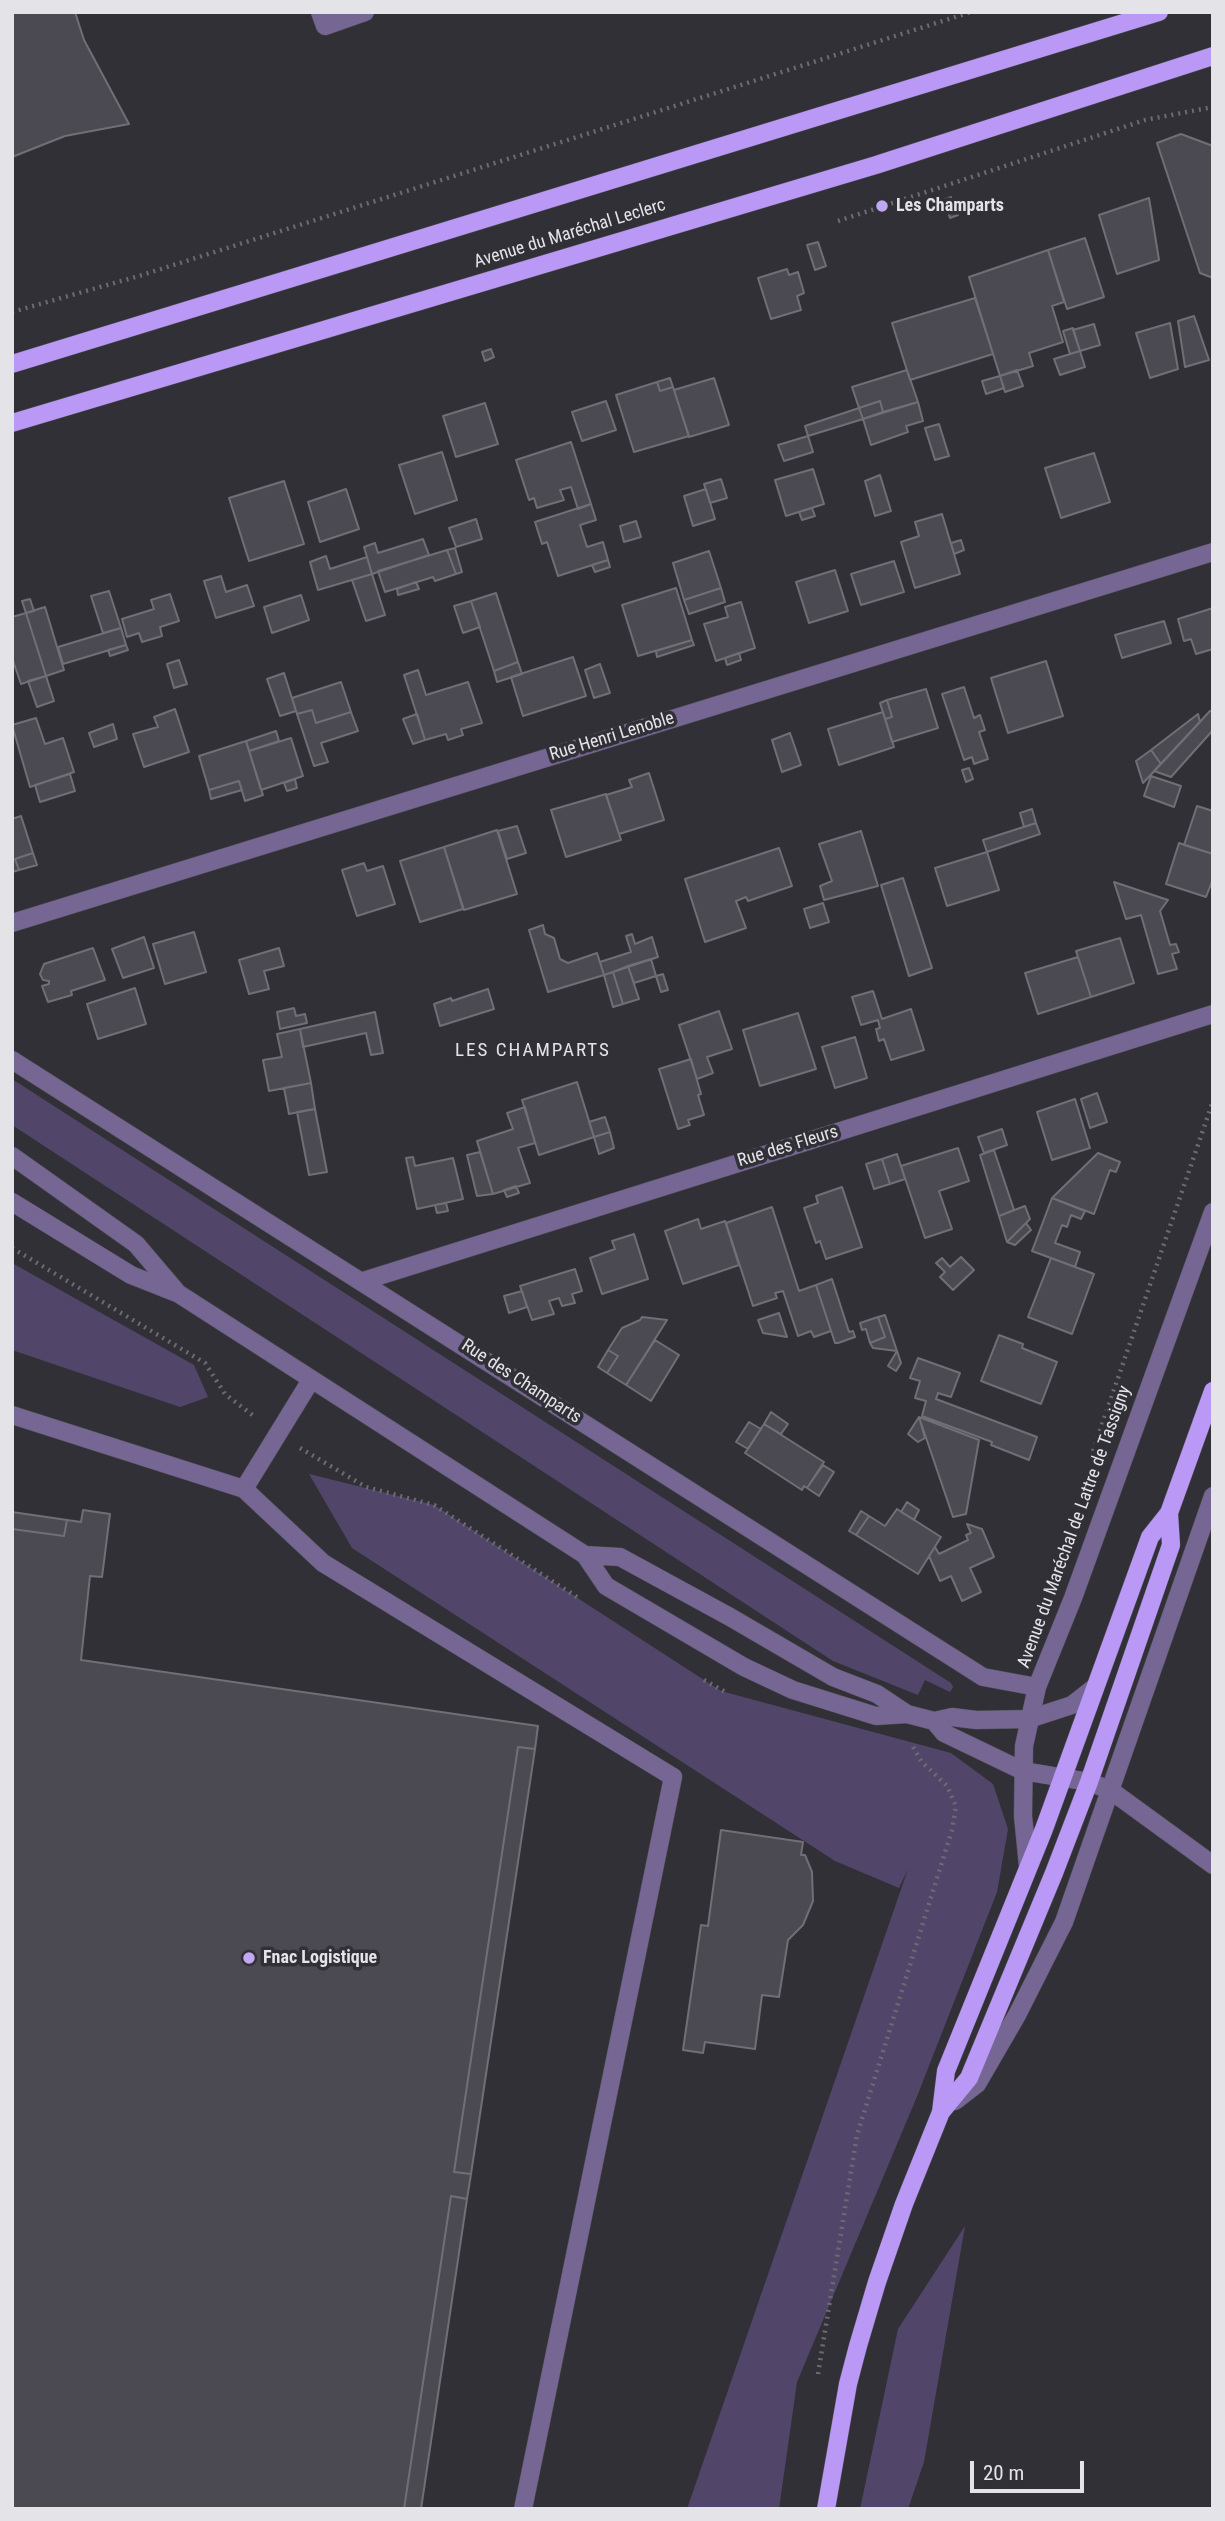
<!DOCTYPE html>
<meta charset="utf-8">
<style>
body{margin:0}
#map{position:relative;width:1225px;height:2521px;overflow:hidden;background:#323037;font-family:"Roboto Condensed",sans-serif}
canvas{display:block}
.frame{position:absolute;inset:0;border:14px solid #e4e3e7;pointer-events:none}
.scale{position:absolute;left:970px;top:2461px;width:114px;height:32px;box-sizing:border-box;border:4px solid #e4e3e7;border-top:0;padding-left:9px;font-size:21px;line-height:24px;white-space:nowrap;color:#e4e3e7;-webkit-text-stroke:5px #323037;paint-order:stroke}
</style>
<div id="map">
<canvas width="1225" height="2521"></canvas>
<div class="frame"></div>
<div class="scale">20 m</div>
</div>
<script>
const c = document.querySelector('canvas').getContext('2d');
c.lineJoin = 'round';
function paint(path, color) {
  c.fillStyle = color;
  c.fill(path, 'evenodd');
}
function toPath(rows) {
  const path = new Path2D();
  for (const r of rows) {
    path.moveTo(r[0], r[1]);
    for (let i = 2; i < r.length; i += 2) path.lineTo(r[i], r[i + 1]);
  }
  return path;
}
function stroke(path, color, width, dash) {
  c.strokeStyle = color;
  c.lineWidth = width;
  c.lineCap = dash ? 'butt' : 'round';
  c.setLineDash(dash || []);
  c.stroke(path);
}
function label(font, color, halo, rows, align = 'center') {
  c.font = font + ' "Roboto Condensed",sans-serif';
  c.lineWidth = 7;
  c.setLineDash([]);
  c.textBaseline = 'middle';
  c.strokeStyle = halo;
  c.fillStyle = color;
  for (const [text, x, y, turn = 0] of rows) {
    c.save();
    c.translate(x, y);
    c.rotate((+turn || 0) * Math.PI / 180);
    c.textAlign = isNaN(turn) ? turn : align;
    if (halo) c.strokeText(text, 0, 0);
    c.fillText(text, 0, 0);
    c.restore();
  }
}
paint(toPath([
 [12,1079,951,1683,953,1687,950,1692,925,1680,918,1695,833,1661,12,1125],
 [12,1263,194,1365,208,1397,180,1407,12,1350],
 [309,1474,434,1505,721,1691,951,1753,993,1784,1008,1829,997,1892,916,2099,797,2382,779,2509,687,2509,908,1869,899,1888,835,1861,352,1548],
 [965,2226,924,2462,908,2509,860,2509,898,2329]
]), '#514669');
const building = toPath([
 [12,12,75,12,84,40,129,124,65,136,12,157,12,12],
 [1181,134,1213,146,1213,278,1200,273,1157,143,1181,134],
 [951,197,958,215,950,218,944,200,951,197],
 [1149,198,1159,260,1117,274,1099,215,1149,198],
 [1085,238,1104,297,1067,309,1048,250,1085,238],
 [818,242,826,266,815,270,807,245,818,242],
 [1048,250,1064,302,1052,306,1063,342,1029,353,1033,366,1000,376,969,277,1048,250],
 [787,269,789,275,798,272,804,293,797,296,801,310,771,319,758,278,787,269],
 [975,298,993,354,910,380,892,323,975,298],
 [1194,316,1209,360,1185,367,1178,321,1194,316],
 [1170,323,1178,369,1150,378,1136,333,1170,323],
 [1094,324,1100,345,1080,351,1073,330,1094,324],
 [1073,328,1080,351,1070,354,1063,331,1073,328],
 [491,349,494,357,485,361,482,352,491,349],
 [1080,351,1085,367,1060,375,1054,359,1080,351],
 [907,370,918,402,883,412,880,401,859,408,852,387,907,370],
 [1017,370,1023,386,1005,392,1000,376,1017,370],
 [1000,376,1004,388,986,394,982,381,1000,376],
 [670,378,673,387,660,391,657,382,670,378],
 [714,378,729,425,689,437,674,390,714,378],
 [657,382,660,391,673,387,689,436,634,452,616,395,657,382],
 [606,401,616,430,582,441,572,412,606,401],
 [880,401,883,412,863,419,859,408,880,401],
 [918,402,923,421,906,426,908,432,871,445,863,419,918,402],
 [485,403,498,444,456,457,443,416,485,403],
 [859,408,863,419,808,436,805,426,859,408],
 [939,424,949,456,935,460,925,428,939,424],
 [808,436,813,452,784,461,778,445,808,436],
 [571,442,591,504,578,509,571,487,560,490,564,500,537,508,534,498,529,500,516,460,571,442],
 [442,452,457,500,415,514,399,465,442,452],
 [1094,453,1110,502,1061,518,1045,468,1094,453],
 [813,469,824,504,786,516,775,480,813,469],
 [880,475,891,511,875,516,865,481,880,475],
 [721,479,727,498,710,503,704,484,721,479],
 [284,481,304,544,249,561,229,498,284,481],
 [346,489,359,529,320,542,308,502,346,489],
 [706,489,715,519,693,526,684,496,706,489],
 [591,504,596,520,580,525,587,547,603,542,608,560,558,576,547,542,542,544,535,522,591,504],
 [812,508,815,516,802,520,799,512,812,508],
 [942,514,960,574,915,588,901,542,919,536,915,522,942,514],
 [476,519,482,539,456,547,449,528,476,519],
 [636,521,641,537,624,542,620,526,636,521],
 [423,539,429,555,372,574,364,547,375,543,378,553,423,539],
 [961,540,964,550,954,554,951,543,961,540],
 [455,548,462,572,456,574,447,550,455,548],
 [447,550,456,574,435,581,433,577,385,592,378,571,447,550],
 [709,551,721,588,684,600,673,563,709,551],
 [326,556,330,569,367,557,372,574,318,590,310,562,326,556],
 [608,560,610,567,595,572,592,565,608,560],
 [894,561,904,592,861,605,851,574,894,561],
 [835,570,848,611,809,623,796,582,835,570],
 [372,574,385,615,366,621,352,580,372,574],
 [221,576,226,592,247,585,254,606,216,618,204,581,221,576],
 [416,582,419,589,398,595,397,589,416,582],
 [676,588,692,640,638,656,622,605,676,588],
 [721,588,725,602,689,614,684,600,721,588],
 [109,591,121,628,103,633,91,596,109,591],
 [496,593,518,662,494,671,471,601,496,593],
 [170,594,179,621,160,627,162,636,142,642,139,633,127,637,122,619,154,609,151,600,170,594],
 [301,595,309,620,272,633,264,607,301,595],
 [30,599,34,611,26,613,22,601,30,599],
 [471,601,480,627,463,633,454,606,471,601],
 [741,602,755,648,716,661,704,624,728,617,725,607,741,602],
 [45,607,64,670,46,676,26,613,45,607],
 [1213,608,1213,649,1196,654,1191,639,1184,641,1178,619,1213,608],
 [26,613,46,676,21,684,12,658,12,617,26,613],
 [1164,621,1171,643,1122,658,1115,635,1164,621],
 [121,628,126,645,63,664,58,647,121,628],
 [692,640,694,645,657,657,656,651,692,640],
 [126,645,128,650,110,656,108,650,126,645],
 [739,653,741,660,727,665,725,658,739,653],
 [573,657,586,696,523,716,511,677,573,657],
 [179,660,187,684,174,688,167,664,179,660],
 [1046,661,1063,716,1008,733,991,678,1046,661],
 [518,662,522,674,497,682,494,671,518,662],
 [600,664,610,693,594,698,585,670,600,664],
 [418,670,426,695,468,682,482,723,461,729,463,735,448,740,446,734,425,740,404,675,418,670],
 [284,673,296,711,280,716,267,679,284,673],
 [46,676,54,701,37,707,28,681,46,676],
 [341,682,351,712,316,723,312,710,297,714,292,698,341,682],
 [964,687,974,718,980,715,985,730,979,732,988,759,974,764,972,757,964,760,942,694,964,687],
 [926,689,938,728,892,742,885,719,892,717,887,700,926,689],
 [887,700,892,717,885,719,880,703,887,700],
 [175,709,189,752,144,767,133,734,158,727,154,717,175,709],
 [312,710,316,723,351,712,358,731,321,743,328,762,314,766,297,714,312,710],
 [1210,711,1213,711,1213,730,1171,777,1154,771,1210,711],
 [883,712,894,747,839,765,828,729,883,712],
 [417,714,425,740,413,744,403,719,417,714],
 [1198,714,1200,722,1161,764,1151,750,1198,714],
 [36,718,45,744,63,738,74,772,30,787,12,725,36,718],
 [113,724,117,739,94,747,89,733,113,724],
 [276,731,279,741,249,751,246,741,276,731],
 [790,733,801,765,782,772,772,740,790,733],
 [291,738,303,776,261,790,249,751,291,738],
 [246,741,263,795,245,801,239,781,209,790,199,756,246,741],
 [1151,750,1161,764,1143,783,1136,761,1151,750],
 [969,768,973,779,966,782,962,770,969,768],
 [649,773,664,820,619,834,606,795,632,787,629,780,649,773],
 [70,774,75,791,40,802,35,785,70,774],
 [1151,776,1181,786,1174,807,1144,796,1151,776],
 [295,779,297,788,287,791,284,783,295,779],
 [239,781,242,790,211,799,209,790,239,781],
 [606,794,621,840,566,857,551,810,606,794],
 [1197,806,1213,811,1213,854,1184,845,1197,806],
 [1032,809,1036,823,1024,827,1020,813,1032,809],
 [21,816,33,853,15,859,19,870,12,872,12,819,21,816],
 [1036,823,1040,834,987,852,983,840,1036,823],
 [517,826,526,853,507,859,498,831,517,826],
 [497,830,517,894,464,910,444,847,497,830],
 [861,831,878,886,824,900,820,886,832,881,819,844,861,831],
 [1179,843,1213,854,1213,879,1206,897,1166,884,1179,843],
 [444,847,463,909,420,922,400,861,444,847],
 [779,848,792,886,748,901,746,897,736,901,746,928,705,942,685,879,779,848],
 [987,852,999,890,947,906,935,868,987,852],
 [33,853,37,865,19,870,15,859,33,853],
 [364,863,367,871,383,866,395,904,357,916,342,870,364,863],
 [903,878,932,968,909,976,881,885,903,878],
 [1114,882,1168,900,1160,911,1170,945,1176,944,1179,952,1172,954,1177,969,1158,974,1141,915,1126,919,1114,882],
 [823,903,829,922,810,928,804,909,823,903],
 [543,925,545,934,554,938,560,959,568,963,597,953,604,975,548,992,529,930,543,925],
 [194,932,206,972,165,984,153,944,194,932],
 [632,934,635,944,652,937,658,957,604,975,600,962,631,952,626,936,632,934],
 [144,937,154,968,123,978,112,949,144,937],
 [1120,938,1134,983,1091,997,1076,951,1120,938],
 [93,948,105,980,71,991,72,995,48,1002,42,986,49,984,49,981,43,980,40,974,44,964,93,948],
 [279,948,284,966,264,971,269,989,249,994,239,960,279,948],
 [1078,957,1091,997,1038,1014,1025,973,1078,957],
 [651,959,656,976,634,983,628,966,651,959],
 [628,966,639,999,623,1004,613,972,628,966],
 [613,972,623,1004,613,1007,604,975,613,972],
 [663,974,668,990,661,992,656,976,663,974],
 [135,988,146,1024,98,1039,87,1004,135,988],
 [488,989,494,1009,440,1026,434,1004,451,998,452,1001,488,989],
 [873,991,882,1019,911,1009,924,1050,891,1060,884,1039,879,1041,876,1029,880,1028,878,1020,861,1025,852,997,873,991],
 [294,1008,296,1016,305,1014,307,1023,280,1029,277,1012,294,1008],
 [719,1011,732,1049,707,1057,713,1073,697,1079,679,1025,719,1011],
 [375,1012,383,1053,371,1055,366,1033,303,1047,300,1029,375,1012],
 [798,1013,816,1069,760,1086,743,1030,798,1013],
 [300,1029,311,1083,269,1091,263,1060,282,1057,277,1034,300,1029],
 [855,1037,867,1078,835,1088,822,1047,855,1037],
 [691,1059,701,1094,698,1095,704,1115,688,1120,690,1125,678,1129,659,1069,691,1059],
 [577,1082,594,1137,539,1155,522,1100,577,1082],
 [311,1083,315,1109,289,1114,284,1088,311,1083],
 [1097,1093,1107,1122,1090,1128,1081,1099,1097,1093],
 [1075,1099,1090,1148,1052,1160,1037,1112,1075,1099],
 [525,1107,535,1143,518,1148,530,1183,493,1194,477,1141,513,1129,507,1113,525,1107],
 [315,1109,327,1172,309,1175,297,1112,315,1109],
 [605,1117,610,1132,594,1137,589,1122,605,1117],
 [1002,1129,1007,1145,984,1153,978,1137,1002,1129],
 [610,1132,614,1148,599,1154,594,1137,610,1132],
 [958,1148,969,1181,939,1191,952,1229,925,1238,901,1166,958,1148],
 [994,1150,1014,1210,999,1216,980,1155,994,1150],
 [480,1152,493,1194,477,1196,467,1155,480,1152],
 [1098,1153,1120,1162,1116,1172,1110,1170,1094,1214,1052,1198,1098,1153],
 [897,1154,905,1179,890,1184,882,1159,897,1154],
 [413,1157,415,1166,453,1158,463,1199,417,1209,406,1158,413,1157],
 [882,1159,890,1184,874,1189,866,1164,882,1159],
 [516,1186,519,1193,507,1197,504,1190,516,1186],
 [842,1187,862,1247,826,1259,820,1241,816,1243,804,1208,818,1203,816,1196,842,1187],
 [1052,1198,1085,1211,1081,1219,1071,1215,1067,1227,1062,1225,1055,1243,1080,1252,1075,1267,1032,1251,1052,1198],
 [446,1203,448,1211,437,1213,435,1205,446,1203],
 [1025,1206,1030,1219,1007,1242,999,1216,1025,1206],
 [772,1207,799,1291,816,1285,831,1331,814,1337,811,1331,798,1336,783,1291,775,1293,777,1298,753,1306,726,1223,772,1207],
 [698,1219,701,1229,725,1221,739,1265,683,1284,665,1231,698,1219],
 [1026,1223,1031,1230,1015,1245,1007,1242,1026,1223],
 [634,1234,648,1279,602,1294,590,1258,615,1249,612,1241,634,1234],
 [961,1257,974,1270,953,1290,940,1277,945,1272,936,1263,942,1258,950,1267,961,1257],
 [1051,1258,1094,1274,1072,1334,1028,1317,1051,1258],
 [575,1269,582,1291,572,1294,575,1303,562,1306,559,1298,549,1301,554,1314,532,1320,520,1286,575,1269],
 [832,1279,849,1332,853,1331,855,1337,838,1343,835,1343,816,1285,832,1279],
 [522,1291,527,1307,509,1313,504,1296,522,1291],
 [779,1313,787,1337,763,1333,758,1320,779,1313],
 [885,1315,897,1351,873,1348,870,1343,885,1337,878,1317,885,1315],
 [642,1317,667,1320,626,1385,607,1373,618,1356,608,1350,622,1328,640,1320,642,1317],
 [878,1317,885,1337,870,1343,866,1329,862,1330,860,1323,878,1317],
 [999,1335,1023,1344,1022,1348,1057,1362,1041,1404,981,1381,999,1335],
 [655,1340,679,1355,651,1401,626,1385,655,1340],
 [608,1350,618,1356,607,1373,598,1367,608,1350],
 [897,1351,901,1363,896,1371,888,1366,897,1351],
 [918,1358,960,1373,951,1397,938,1393,936,1399,1037,1437,1029,1460,991,1445,992,1442,922,1416,926,1401,915,1398,920,1381,910,1378,918,1358],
 [771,1412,788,1424,781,1434,764,1424,771,1412],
 [919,1417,925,1438,918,1442,908,1434,919,1417],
 [919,1417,979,1440,966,1514,953,1517,919,1417],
 [749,1422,761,1429,748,1449,736,1442,749,1422],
 [764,1424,824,1462,807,1488,804,1486,802,1490,745,1453,764,1424],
 [823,1465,834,1472,819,1496,807,1488,823,1465],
 [907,1502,919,1510,914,1520,901,1512,907,1502],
 [897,1509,941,1537,918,1574,856,1535,869,1516,885,1526,897,1509],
 [83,1510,110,1514,102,1577,90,1576,81,1660,538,1726,535,1749,518,1747,454,2172,471,2174,467,2199,451,2196,404,2509,12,2509,12,1529,64,1536,67,1520,81,1522,83,1510],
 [861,1511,869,1516,856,1535,849,1531,861,1511],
 [12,1512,67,1520,64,1536,12,1529,12,1512],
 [967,1524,982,1529,994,1557,970,1568,981,1592,962,1601,951,1576,940,1581,929,1556,935,1547,939,1554,968,1540,966,1535,971,1533,967,1524],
 [518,1747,535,1749,471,2174,454,2172,518,1747],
 [721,1830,803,1842,801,1855,805,1855,812,1872,813,1901,803,1925,788,1940,779,1997,762,1995,755,2049,705,2042,703,2053,683,2050,701,1925,708,1926,721,1830],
 [451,2196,467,2199,421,2509,404,2509,451,2196]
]);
paint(building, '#4b4951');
stroke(building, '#716e76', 2);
const service = toPath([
 [320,12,325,26,365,12],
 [12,1415,244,1489,323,1563,673,1777,523,2509],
 [244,1489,311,1380],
 [955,2101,977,2084,1017,2015,1064,1922,1213,1496]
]);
const minor = toPath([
 [12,923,1213,552],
 [12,1060,983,1677,1037,1687],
 [12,1156,136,1244,176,1291],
 [12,1202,131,1275,179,1294,585,1555,606,1586,744,1667,793,1690,876,1716,907,1714,934,1721,952,1717,976,1720,1029,1719,1072,1705,1095,1687],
 [363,1281,1213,1014],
 [585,1555,620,1557,730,1617,833,1677,877,1694,907,1714],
 [934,1721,944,1733,1023,1771,1089,1782,1110,1790,1213,1865],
 [1028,1866,1023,1816,1024,1746,1037,1687,1073,1598,1213,1212]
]);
const primary = toPath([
 [12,364,1159,12],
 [12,423,876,165,1213,56],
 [941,2112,969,2078,1054,1873,1089,1782,1171,1545,1169,1513],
 [826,2509,848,2384,858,2346,877,2282,904,2204,941,2112,946,2071,1044,1829,1150,1537,1169,1513,1213,1391]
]);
stroke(service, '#4e4d53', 19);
stroke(minor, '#4e4d53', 19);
stroke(primary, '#4e4d53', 19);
stroke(toPath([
 [838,221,1145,120,1213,107],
 [12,312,139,276,971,12],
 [12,1248,205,1363,225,1394,255,1417],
 [300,1448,366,1487,434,1505,580,1599],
 [1093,1451,1213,1101],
 [704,1680,727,1693],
 [818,2374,857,2135,952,1830,956,1806,947,1786,921,1761,912,1745]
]), '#6d6b71', 4.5, [2, 5]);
stroke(service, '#756693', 18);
stroke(minor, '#756693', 18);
stroke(primary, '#b999f5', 18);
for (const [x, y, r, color] of [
 [882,206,7,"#c1a8f3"],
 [249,1958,7,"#c1a8f3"]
]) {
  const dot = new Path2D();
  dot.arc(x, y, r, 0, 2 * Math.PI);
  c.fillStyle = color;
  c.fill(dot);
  stroke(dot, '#323037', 2.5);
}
label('bold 18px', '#e4e3e7', '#323037', [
 ["Les Champarts",896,206],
 ["Fnac Logistique",263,1958]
], 'left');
label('18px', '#e4e3e7', '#323037', [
 ["Avenue du Maréchal Leclerc",570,234,-17],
 ["Rue Henri Lenoble",612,737,-17],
 ["Rue des Fleurs",788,1147,-17],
 ["Rue des Champarts",521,1382,33],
 ["Avenue du Maréchal de Lattre de Tassigny",1075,1527,-70]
]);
c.letterSpacing = '2px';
label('19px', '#e4e3e7', '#323037', [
 ["LES CHAMPARTS",533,1051]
]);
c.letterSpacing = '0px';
</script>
